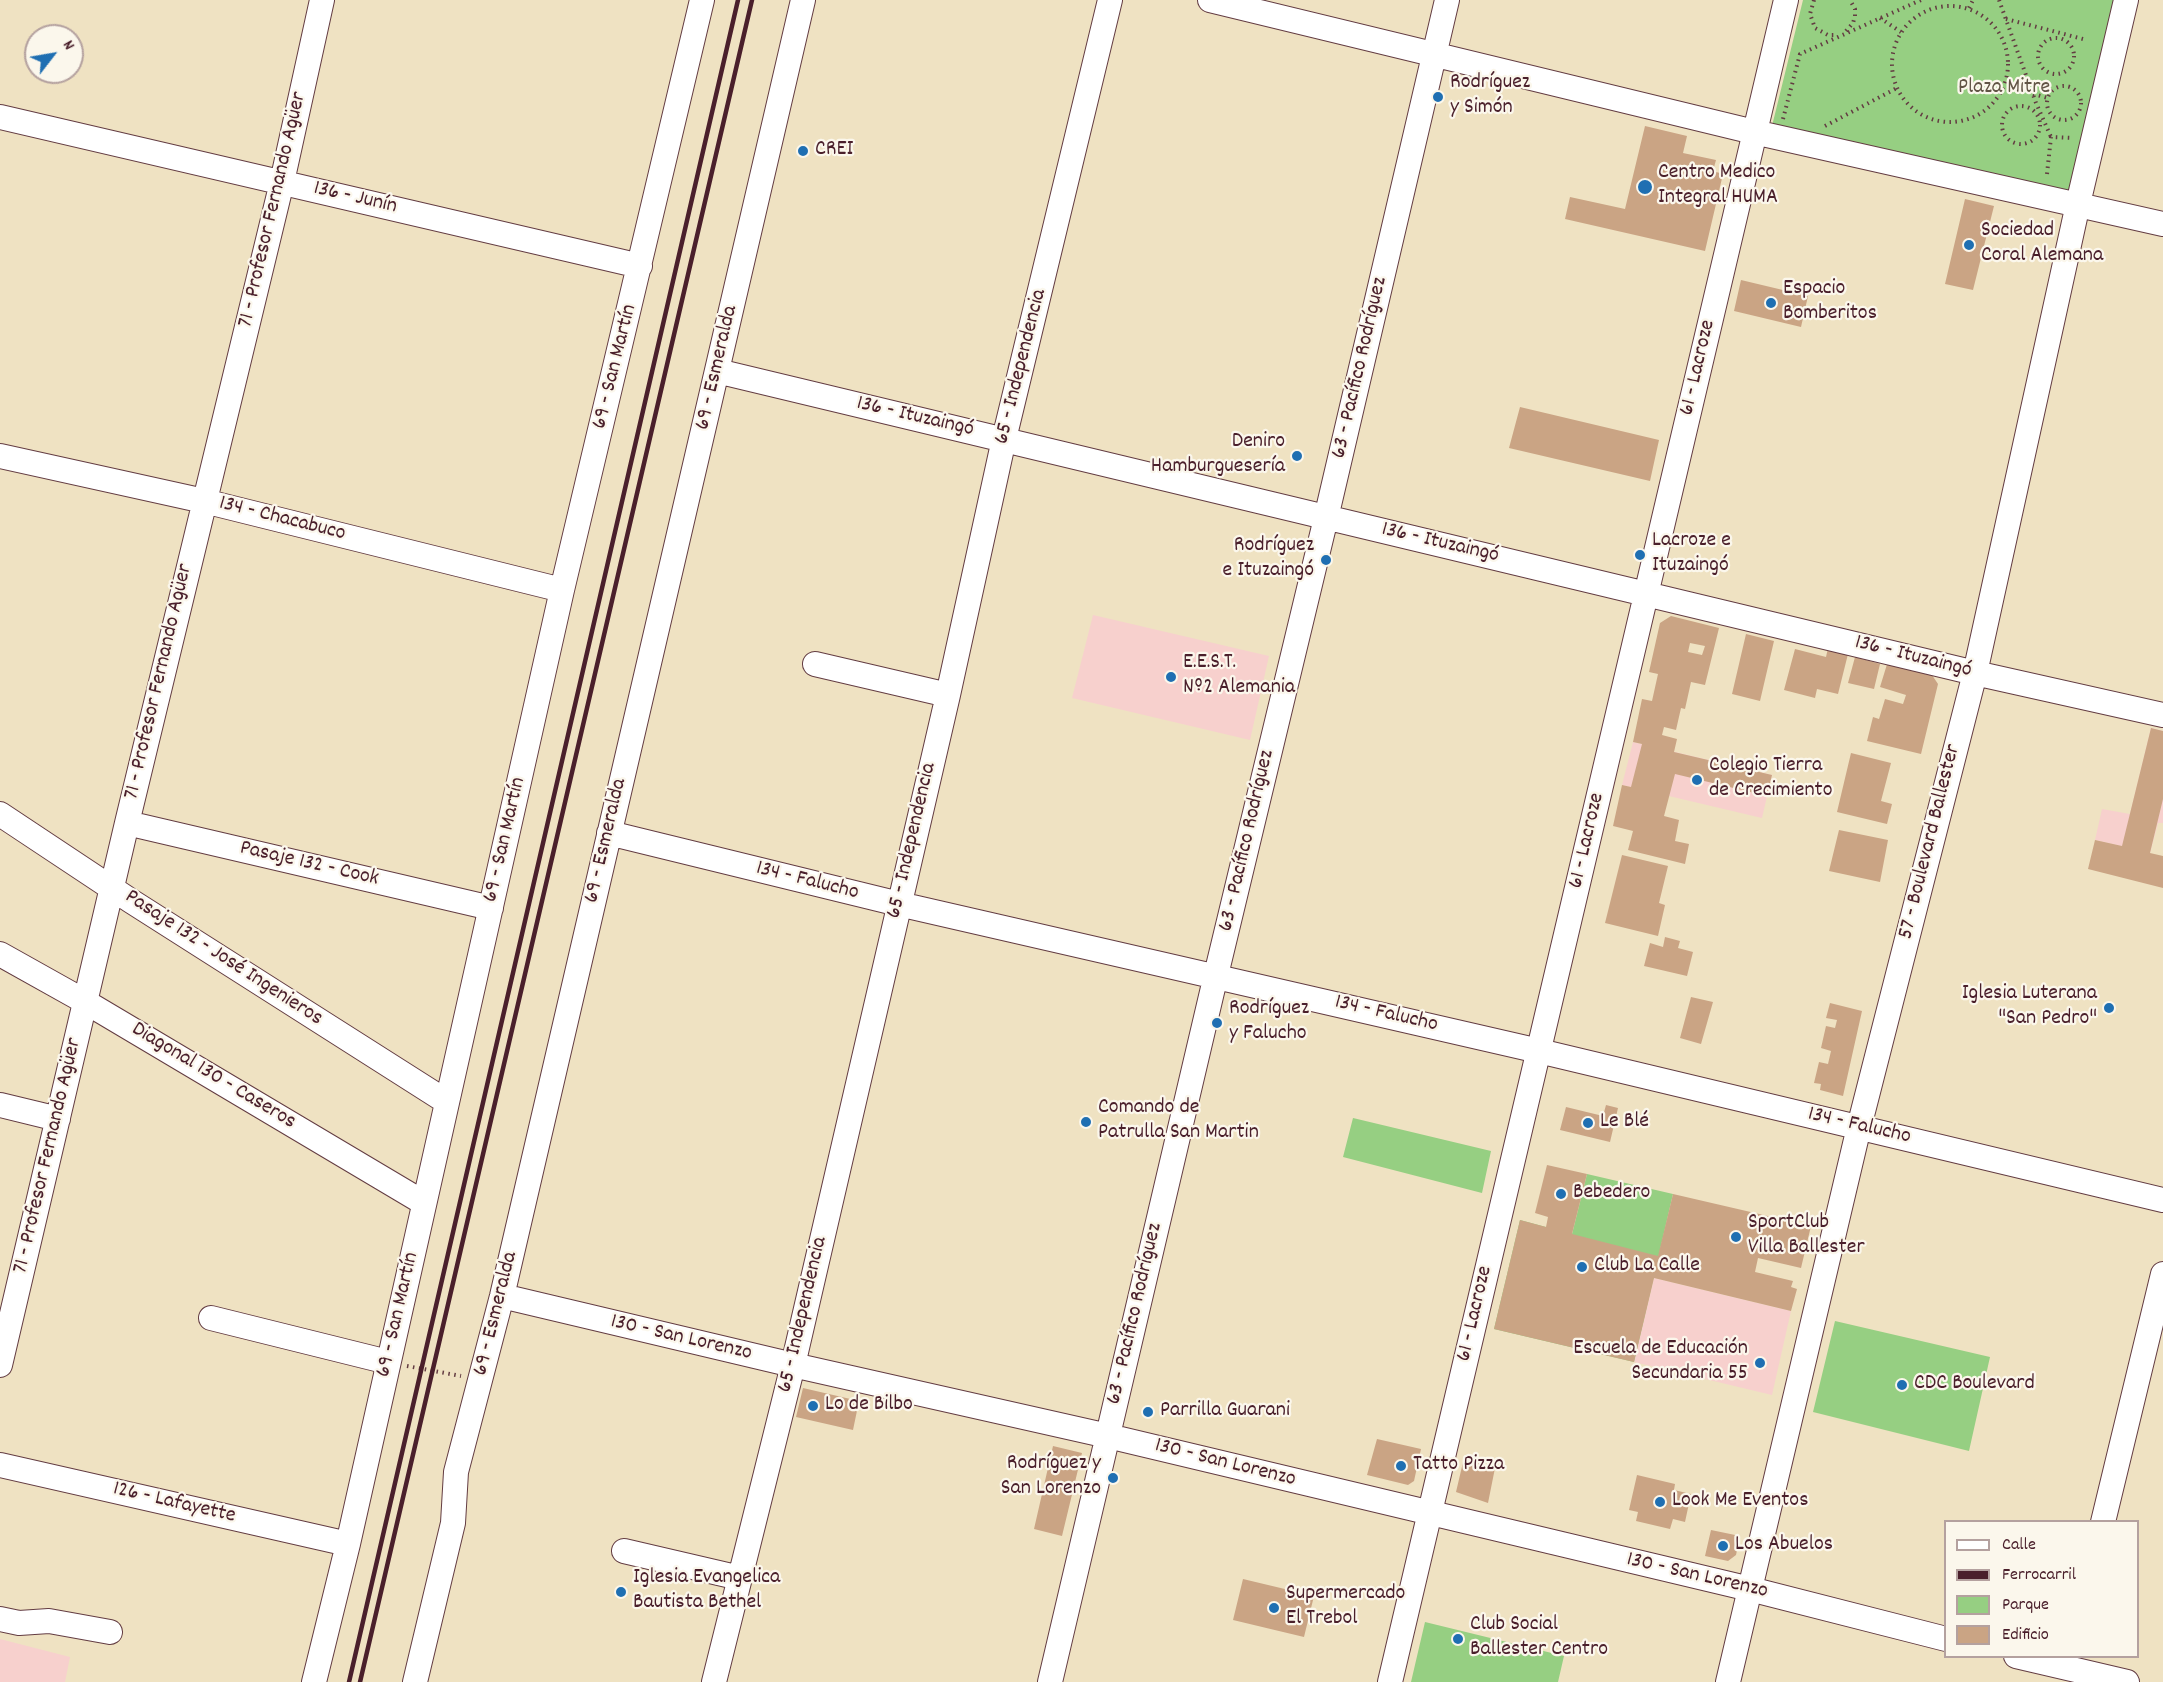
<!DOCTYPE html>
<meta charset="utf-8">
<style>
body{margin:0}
#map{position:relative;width:2163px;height:1682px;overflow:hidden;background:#efe2c2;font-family:Dekko,sans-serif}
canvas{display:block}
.legend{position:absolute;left:1944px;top:1520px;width:195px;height:138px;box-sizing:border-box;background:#fbf7ec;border:2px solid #b4a19f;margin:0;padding:8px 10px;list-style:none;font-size:18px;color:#4a1f2b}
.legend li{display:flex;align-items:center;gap:12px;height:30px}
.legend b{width:30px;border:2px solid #b4a19f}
.north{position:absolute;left:24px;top:24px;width:60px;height:60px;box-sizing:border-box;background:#fbf7ec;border:2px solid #b4a19f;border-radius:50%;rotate:59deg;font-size:16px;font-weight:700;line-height:24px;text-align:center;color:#4a1f2b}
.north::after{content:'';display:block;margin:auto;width:21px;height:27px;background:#1f6fb2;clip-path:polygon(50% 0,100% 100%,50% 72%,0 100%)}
</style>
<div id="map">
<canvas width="2163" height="1682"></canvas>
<ul class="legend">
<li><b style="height:8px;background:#fff"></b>Calle</li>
<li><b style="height:8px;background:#4a1f2b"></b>Ferrocarril</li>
<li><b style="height:16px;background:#96cf82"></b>Parque</li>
<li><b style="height:16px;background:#caa484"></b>Edificio</li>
</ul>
<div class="north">N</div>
</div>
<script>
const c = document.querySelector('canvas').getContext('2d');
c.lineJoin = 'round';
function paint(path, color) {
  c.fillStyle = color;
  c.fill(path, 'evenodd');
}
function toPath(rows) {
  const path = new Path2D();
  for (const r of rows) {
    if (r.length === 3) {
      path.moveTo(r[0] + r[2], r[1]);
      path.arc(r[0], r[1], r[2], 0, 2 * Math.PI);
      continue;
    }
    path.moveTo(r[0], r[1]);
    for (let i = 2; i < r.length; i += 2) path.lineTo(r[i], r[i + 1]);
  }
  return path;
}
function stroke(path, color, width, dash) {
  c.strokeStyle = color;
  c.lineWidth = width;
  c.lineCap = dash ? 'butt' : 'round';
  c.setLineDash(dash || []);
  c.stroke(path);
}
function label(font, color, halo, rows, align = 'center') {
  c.font = font + ' Dekko,sans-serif';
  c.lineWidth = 4.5;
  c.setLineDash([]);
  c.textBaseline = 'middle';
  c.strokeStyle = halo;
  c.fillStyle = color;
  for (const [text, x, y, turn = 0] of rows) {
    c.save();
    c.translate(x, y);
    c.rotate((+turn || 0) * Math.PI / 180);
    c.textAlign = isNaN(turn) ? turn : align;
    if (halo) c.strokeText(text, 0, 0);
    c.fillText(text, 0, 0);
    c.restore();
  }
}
paint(toPath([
 [1093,615,1269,656,1250,740,1072,698],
 [2151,728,2163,731,2163,823,2158,823,2150,853,2095,840,2102,809,2130,814],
 [1633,742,1772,775,1762,818,1622,785],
 [1654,1278,1791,1311,1772,1395,1634,1362],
 [0,1639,70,1657,65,1682,0,1682]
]), '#f7d0cd');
paint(toPath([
 [1803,0,2119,0,2069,195,1772,126],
 [1353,1118,1491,1151,1482,1193,1343,1157],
 [1587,1174,1673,1194,1634,1362,1494,1329,1520,1220,1572,1234],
 [1835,1321,1990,1357,1969,1451,1813,1412],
 [1425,1622,1564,1656,1558,1682,1411,1682]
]), '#96cf82');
paint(toPath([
 [1645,126,1687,136,1683,153,1716,160,1713,171,1723,174,1705,251,1565,219,1570,197,1625,209],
 [1965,199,1994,206,1973,290,1945,284],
 [1741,280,1808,296,1801,327,1734,311],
 [1520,407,1659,440,1650,481,1509,448],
 [1671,616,1719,628,1705,685,1691,682,1685,709,1681,708,1676,730,1664,727,1662,735,1677,739,1674,752,1772,775,1767,796,1675,774,1664,816,1679,820,1675,841,1689,844,1685,864,1628,850,1633,831,1613,826,1622,785,1631,787,1642,744,1633,742,1642,699,1652,701,1658,674,1649,672,1660,623],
 [1690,643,1705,646,1702,655,1688,652],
 [1746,634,1774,641,1760,701,1732,694],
 [1828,648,1848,654,1838,694,1817,689,1815,698,1784,690,1795,649,1826,657],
 [1855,657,1880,664,1874,689,1848,683],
 [1888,661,1930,672,1938,684,1921,754,1867,741,1873,717,1879,719,1885,699,1903,704,1906,695,1880,687],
 [2151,728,2163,731,2163,799,2150,853,2163,856,2163,888,2088,869,2095,840,2122,846],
 [1851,753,1891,763,1881,801,1892,804,1887,824,1837,812],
 [1839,830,1888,840,1880,882,1829,871],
 [1622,855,1668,866,1659,903,1665,905,1658,936,1605,923],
 [1665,937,1680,941,1678,948,1693,952,1687,976,1644,966,1650,943,1663,947],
 [1691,997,1713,1002,1701,1044,1680,1038],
 [1830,1003,1862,1011,1843,1096,1820,1090,1821,1084,1814,1083,1819,1062,1828,1064,1831,1051,1821,1048,1826,1026,1835,1028,1837,1020,1826,1018],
 [1606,1105,1618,1108,1610,1142,1560,1130,1566,1107,1603,1116],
 [1547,1165,1587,1174,1572,1234,1658,1256,1673,1194,1811,1226,1801,1268,1758,1258,1755,1272,1793,1281,1791,1287,1797,1289,1791,1311,1654,1278,1634,1362,1494,1329,1520,1220,1546,1227,1548,1217,1535,1213],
 [803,1388,859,1401,853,1430,796,1417],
 [1377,1439,1421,1449,1414,1481,1408,1485,1367,1475],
 [1053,1446,1082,1453,1062,1536,1034,1529],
 [1464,1458,1495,1468,1488,1503,1456,1492],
 [1637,1475,1675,1484,1674,1490,1691,1494,1685,1522,1673,1519,1670,1529,1636,1521,1638,1512,1629,1510],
 [1711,1530,1740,1536,1736,1555,1728,1561,1705,1556],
 [1243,1579,1314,1596,1304,1637,1233,1620]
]), '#caa484');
const minor = toPath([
 [1210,0,1754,132,2163,224],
 [0,117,640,266],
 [717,371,1975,673,2163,715],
 [0,456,204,501,562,590],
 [815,664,948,695],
 [0,814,131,901,447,1102],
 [127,823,491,908],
 [609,833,899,904,1539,1051,2163,1200],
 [0,954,84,1001,424,1203],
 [0,1105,58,1119],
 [502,1296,793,1365,1108,1436,1750,1589,1946,1639],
 [211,1318,388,1362],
 [0,1365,127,823,282,182,322,0],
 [0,1465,348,1544],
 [2103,1522,2163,1274],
 [624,1551,740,1578],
 [0,1619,19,1623,49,1621,110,1632],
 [2016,1656,2127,1682],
 [314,1682,348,1544,562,590,702,0],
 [415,1682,453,1523,456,1472,502,1296,803,0],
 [714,1682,793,1365,948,695,1004,439,1110,0],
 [1050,1682,1216,975,1326,518,1447,0],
 [1390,1682,1786,0],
 [1728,1682,1859,1127,1975,673,2078,204,2126,0]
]);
stroke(minor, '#633c42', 26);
stroke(toPath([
 [1814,0,1810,14,1815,28,1828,35,1837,35],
 [1999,0,2036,103,2051,137],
 [1950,64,58],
 [1969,8,1973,0],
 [1880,18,1901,32],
 [2006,19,2087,40],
 [1846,31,1853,23,1855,16,1855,9,1850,0],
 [2056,56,18],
 [2064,103,17],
 [2033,94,2048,98],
 [2021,125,19],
 [1783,119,1800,54,1921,0],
 [1825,126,1897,88],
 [2047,174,2051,137,2073,138],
 [407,1366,461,1376]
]), '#633c42', 4, [1.5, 4.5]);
stroke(minor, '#fff', 24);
stroke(toPath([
 [349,1682,738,0],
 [360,1682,752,0]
]), '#4a1f2b', 4.5);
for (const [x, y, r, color] of [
 [1438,97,6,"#1f6fb2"],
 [803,151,6,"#1f6fb2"],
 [1645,187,8,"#1f6fb2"],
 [1969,245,6,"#1f6fb2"],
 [1771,303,6,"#1f6fb2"],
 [1297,456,6,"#1f6fb2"],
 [1640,555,6,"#1f6fb2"],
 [1326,560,6,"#1f6fb2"],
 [1171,677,6,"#1f6fb2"],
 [1697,780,6,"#1f6fb2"],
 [2109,1008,6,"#1f6fb2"],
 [1217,1023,6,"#1f6fb2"],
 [1086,1122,6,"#1f6fb2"],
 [1588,1123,6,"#1f6fb2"],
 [1561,1194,6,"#1f6fb2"],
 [1736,1237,6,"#1f6fb2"],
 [1582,1267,6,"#1f6fb2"],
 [1760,1363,6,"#1f6fb2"],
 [1902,1385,6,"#1f6fb2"],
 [813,1406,6,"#1f6fb2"],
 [1148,1412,6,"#1f6fb2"],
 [1401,1466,6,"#1f6fb2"],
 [1113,1478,6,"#1f6fb2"],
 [1660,1502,6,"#1f6fb2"],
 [1723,1546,6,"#1f6fb2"],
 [621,1592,6,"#1f6fb2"],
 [1274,1608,6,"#1f6fb2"],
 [1458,1639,6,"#1f6fb2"]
]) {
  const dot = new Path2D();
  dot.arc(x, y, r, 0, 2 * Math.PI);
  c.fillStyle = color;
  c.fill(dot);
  stroke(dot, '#fbf7ec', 2);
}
label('22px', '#4a1f2b', '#fbf7ec', [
 ["Rodríguez",1450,84],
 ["y Simón",1450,109],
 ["CREI",815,151],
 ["Centro Medico",1658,174],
 ["Integral HUMA",1658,199],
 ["Sociedad",1981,232],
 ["Coral Alemana",1981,257],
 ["Espacio",1783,290],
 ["Bomberitos",1783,315],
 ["Deniro",1285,443,"right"],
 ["Hamburguesería",1285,468,"right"],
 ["Lacroze e",1652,542],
 ["Ituzaingó",1652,567],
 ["Rodríguez",1314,547,"right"],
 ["e Ituzaingó",1314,572,"right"],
 ["E.E.S.T.",1183,664],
 ["Nº2 Alemania",1183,689],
 ["Colegio Tierra",1709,767],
 ["de Crecimiento",1709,792],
 ["Iglesia Luterana",2097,995,"right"],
 ["\"San Pedro\"",2097,1020,"right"],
 ["Rodríguez",1229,1010],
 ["y Falucho",1229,1035],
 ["Comando de",1098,1109],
 ["Patrulla San Martin",1098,1134],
 ["Le Blé",1600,1123],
 ["Bebedero",1573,1194],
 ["SportClub",1748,1224],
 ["Villa Ballester",1748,1249],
 ["Club La Calle",1594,1267],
 ["Escuela de Educación",1748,1350,"right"],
 ["Secundaria 55",1748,1375,"right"],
 ["CDC Boulevard",1914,1385],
 ["Lo de Bilbo",825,1406],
 ["Parrilla Guarani",1160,1412],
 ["Rodríguez y",1101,1465,"right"],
 ["San Lorenzo",1101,1490,"right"],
 ["Tatto Pizza",1413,1466],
 ["Look Me Eventos",1672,1502],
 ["Los Abuelos",1735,1546],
 ["Iglesia Evangelica",633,1579],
 ["Bautista Bethel",633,1604],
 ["Supermercado",1286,1595],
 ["El Trebol",1286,1620],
 ["Club Social",1470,1626],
 ["Ballester Centro",1470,1651]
], 'left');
label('22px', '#615445', '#fbf7ec', [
 ["Plaza Mitre",2004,89]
]);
label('22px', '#4a1f2b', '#fbf7ec', [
 ["136 - Junín",355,199,13],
 ["71 - Profesor Fernando Agüer",274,210,-77],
 ["69 - San Martín",616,367,-76],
 ["65 - Independencia",1022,367,-76],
 ["69 - Esmeralda",718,368,-77],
 ["63 - Pacífico Rodríguez",1361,368,-77],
 ["61 - Lacroze",1699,368,-77],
 ["136 - Ituzaingó",915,418,13],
 ["134 - Chacabuco",282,520,14],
 ["136 - Ituzaingó",1440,544,13],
 ["136 - Ituzaingó",1913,658,14],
 ["71 - Profesor Fernando Agüer",160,682,-77],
 ["69 - San Martín",506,840,-77],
 ["69 - Esmeralda",607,841,-77],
 ["65 - Independencia",913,841,-77],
 ["63 - Pacífico Rodríguez",1248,841,-77],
 ["61 - Lacroze",1588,841,-77],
 ["57 - Boulevard Ballester",1931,842,-76],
 ["Pasaje 132 - Cook",309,865,13],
 ["134 - Falucho",807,882,14],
 ["Pasaje 132 - José Ingenieros",223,959,33],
 ["134 - Falucho",1386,1015,13],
 ["Diagonal 130 - Caseros",213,1077,31],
 ["134 - Falucho",1859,1127,13],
 ["71 - Profesor Fernando Agüer",49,1156,-77],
 ["69 - Esmeralda",497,1314,-76],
 ["63 - Pacífico Rodríguez",1136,1314,-77],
 ["61 - Lacroze",1476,1314,-77],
 ["69 - San Martín",399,1315,-77],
 ["65 - Independencia",804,1315,-77],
 ["130 - San Lorenzo",681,1339,13],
 ["130 - San Lorenzo",1225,1464,14],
 ["126 - Lafayette",174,1504,13],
 ["130 - San Lorenzo",1697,1577,13]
]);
</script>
